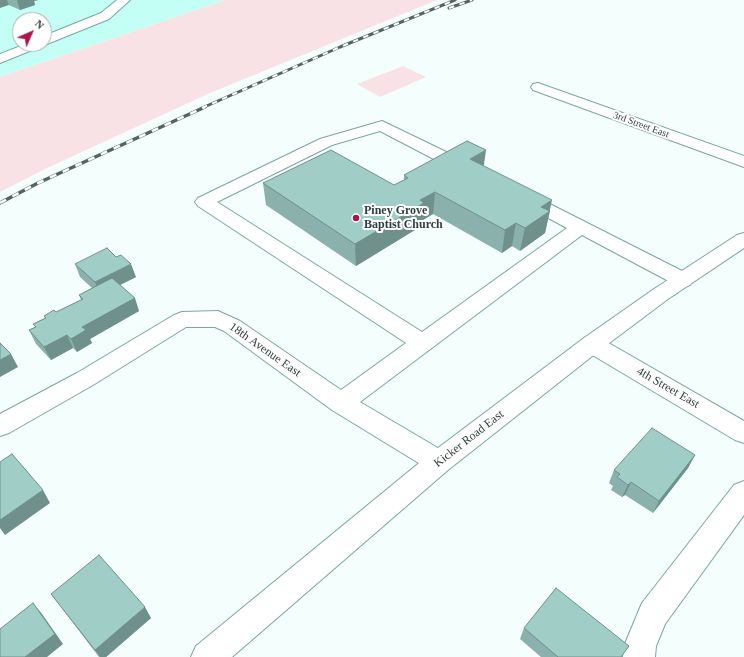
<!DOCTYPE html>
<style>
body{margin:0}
#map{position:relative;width:744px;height:657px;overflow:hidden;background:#f4fefc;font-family:Georgia,serif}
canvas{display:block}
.north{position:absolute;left:12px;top:12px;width:40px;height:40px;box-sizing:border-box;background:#fff;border:1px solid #abb2b1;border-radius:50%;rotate:45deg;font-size:11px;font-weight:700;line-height:16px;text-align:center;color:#2c3f3c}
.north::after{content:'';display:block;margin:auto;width:14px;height:18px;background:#aa174c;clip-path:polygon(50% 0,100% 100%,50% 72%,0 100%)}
</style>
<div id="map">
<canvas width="744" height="657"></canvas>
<div class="north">N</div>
</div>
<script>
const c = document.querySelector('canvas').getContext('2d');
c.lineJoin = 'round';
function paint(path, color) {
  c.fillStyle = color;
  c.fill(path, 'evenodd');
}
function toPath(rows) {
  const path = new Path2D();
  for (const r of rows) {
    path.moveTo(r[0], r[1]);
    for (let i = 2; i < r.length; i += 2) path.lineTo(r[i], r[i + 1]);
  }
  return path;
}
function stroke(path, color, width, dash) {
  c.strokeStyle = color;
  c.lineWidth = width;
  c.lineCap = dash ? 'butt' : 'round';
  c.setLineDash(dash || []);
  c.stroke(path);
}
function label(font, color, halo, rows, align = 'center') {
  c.font = font + ' Georgia,serif';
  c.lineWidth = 4;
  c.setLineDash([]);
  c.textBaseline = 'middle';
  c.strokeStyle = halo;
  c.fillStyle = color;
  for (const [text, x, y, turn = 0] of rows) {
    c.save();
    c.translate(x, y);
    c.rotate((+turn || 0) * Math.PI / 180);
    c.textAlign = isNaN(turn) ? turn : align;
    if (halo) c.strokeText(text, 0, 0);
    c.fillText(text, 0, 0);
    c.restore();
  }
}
paint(toPath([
 [0,0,225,0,0,77],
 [20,20,44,20,44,44,20,44]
]), '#c4fff6');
paint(toPath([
 [225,0,437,0,210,93,47,168,0,192,0,77],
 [403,66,426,77,380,97,357,84]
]), '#f8e2e6');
const minor = toPath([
 [117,0,130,0,109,19,0,63,0,54,26,44,44,44,44,36,101,13,117,0],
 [538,83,744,156,744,167,533,90,531,87,533,84,538,83],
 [382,121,465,161,467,165,465,169,459,170,453,169,380,131,332,145,217,202,422,332,567,228,518,202,515,198,518,194,524,193,530,194,690,275,693,280,690,285,683,287,676,285,582,235,360,402,448,454,452,462,448,470,439,473,430,470,332,410,224,331,215,327,186,327,93,385,9,433,0,436,0,414,77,373,174,315,182,312,218,311,240,321,341,390,406,343,198,206,195,202,198,198,320,139,382,121],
 [592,336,600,338,744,421,744,443,735,440,584,350,581,344,584,338,592,336],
 [744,481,744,515,665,624,656,646,655,657,623,657,624,646,642,603,734,485,744,481]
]);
const major = toPath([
 [744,233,744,248,668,299,600,350,448,470,232,657,191,657,196,646,430,454,584,338,654,289,737,235,744,233]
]);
stroke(minor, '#7aa7a1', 2);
stroke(major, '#7aa7a1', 2);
paint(minor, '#fff');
paint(major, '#fff');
const railFar1 = toPath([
 [449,8,472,0],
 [202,108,340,47,455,0]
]);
const rail = toPath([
 [0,203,38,183,205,107]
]);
stroke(railFar1, '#536461', 3);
stroke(rail, '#536461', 3.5);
stroke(railFar1, '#fff', 2, [5.5]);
stroke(rail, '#fff', 2.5, [7]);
paint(toPath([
 [0,0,38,0,34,1,35,5,20,10,9,5],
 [484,166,550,211,545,233,520,251,512,246,502,253,433,214,423,220,423,225,356,266,266,205,263,183,394,185,404,180,404,175],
 [75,264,136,277,120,285,139,311,90,339,92,343,77,352,73,348,51,360,36,344,29,330,35,327,33,324,45,318,44,316,56,312,81,300,79,295,92,288,80,277],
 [695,455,688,468,653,513,625,495,622,497,611,490,613,486,609,483,614,470],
 [51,594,151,618,106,657,99,657],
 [524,628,621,657,541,657,520,639]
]), '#8ab1ab');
paint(toPath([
 [0,0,7,0,9,5,0,8],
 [17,0,38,0,34,1,35,5,20,10],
 [486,150,483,171,470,159],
 [435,192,433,214,423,220,423,225,356,266,355,244,420,200],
 [552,200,545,233,520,251,525,228,541,207],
 [516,223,512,246,502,253,505,230],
 [131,264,136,277,100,295,95,282],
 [135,298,139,311,90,339,92,343,77,352,71,339,82,327],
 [67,335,73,348,51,360,44,347],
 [11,354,18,367,0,377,0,360],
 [695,455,688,468,653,513,659,501],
 [631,482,625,495,622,497,628,485],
 [43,490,50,503,5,535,0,528,0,520],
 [33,603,42,614,63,644,47,657,25,657],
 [145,607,151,618,106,657,100,657,95,650]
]), '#70908b');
const building = toPath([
 [467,141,486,150,470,159,552,200,541,207,550,211,525,228,516,223,505,230,435,192,420,200,424,203,355,244,263,183,331,150,394,185,408,178,404,175,467,141],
 [107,248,116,257,121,255,131,264,95,282,75,264,107,248],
 [112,278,135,298,82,327,86,330,71,339,67,335,44,347,29,330,36,327,33,324,46,318,44,316,54,310,56,312,83,299,79,295,112,278],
 [0,343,11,354,0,360,0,343],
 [652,428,695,455,659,501,631,482,628,485,617,477,620,474,614,470,652,428],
 [12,454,43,490,0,520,0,462,12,454],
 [99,555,145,607,95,650,51,594,99,555],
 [556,588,629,646,621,657,558,657,524,628,556,588],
 [33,603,55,634,25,657,0,657,0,629,33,603]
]);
paint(building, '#a0cec7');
stroke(building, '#70908b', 1);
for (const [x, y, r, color] of [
 [356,218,4,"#aa174c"]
]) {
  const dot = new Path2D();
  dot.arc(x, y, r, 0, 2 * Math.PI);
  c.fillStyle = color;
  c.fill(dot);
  stroke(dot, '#fff', 1.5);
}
label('10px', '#2c3f3c', '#fff', [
 ["3rd Street East",641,125,20]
]);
label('bold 12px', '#2c3f3c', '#fff', [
 ["Piney Grove",364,211],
 ["Baptist Church",364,225]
], 'left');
label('12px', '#2c3f3c', '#fff', [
 ["18th Avenue East",265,350,35],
 ["4th Street East",668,388,30],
 ["Kicker Road East",469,439,-38]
]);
</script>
